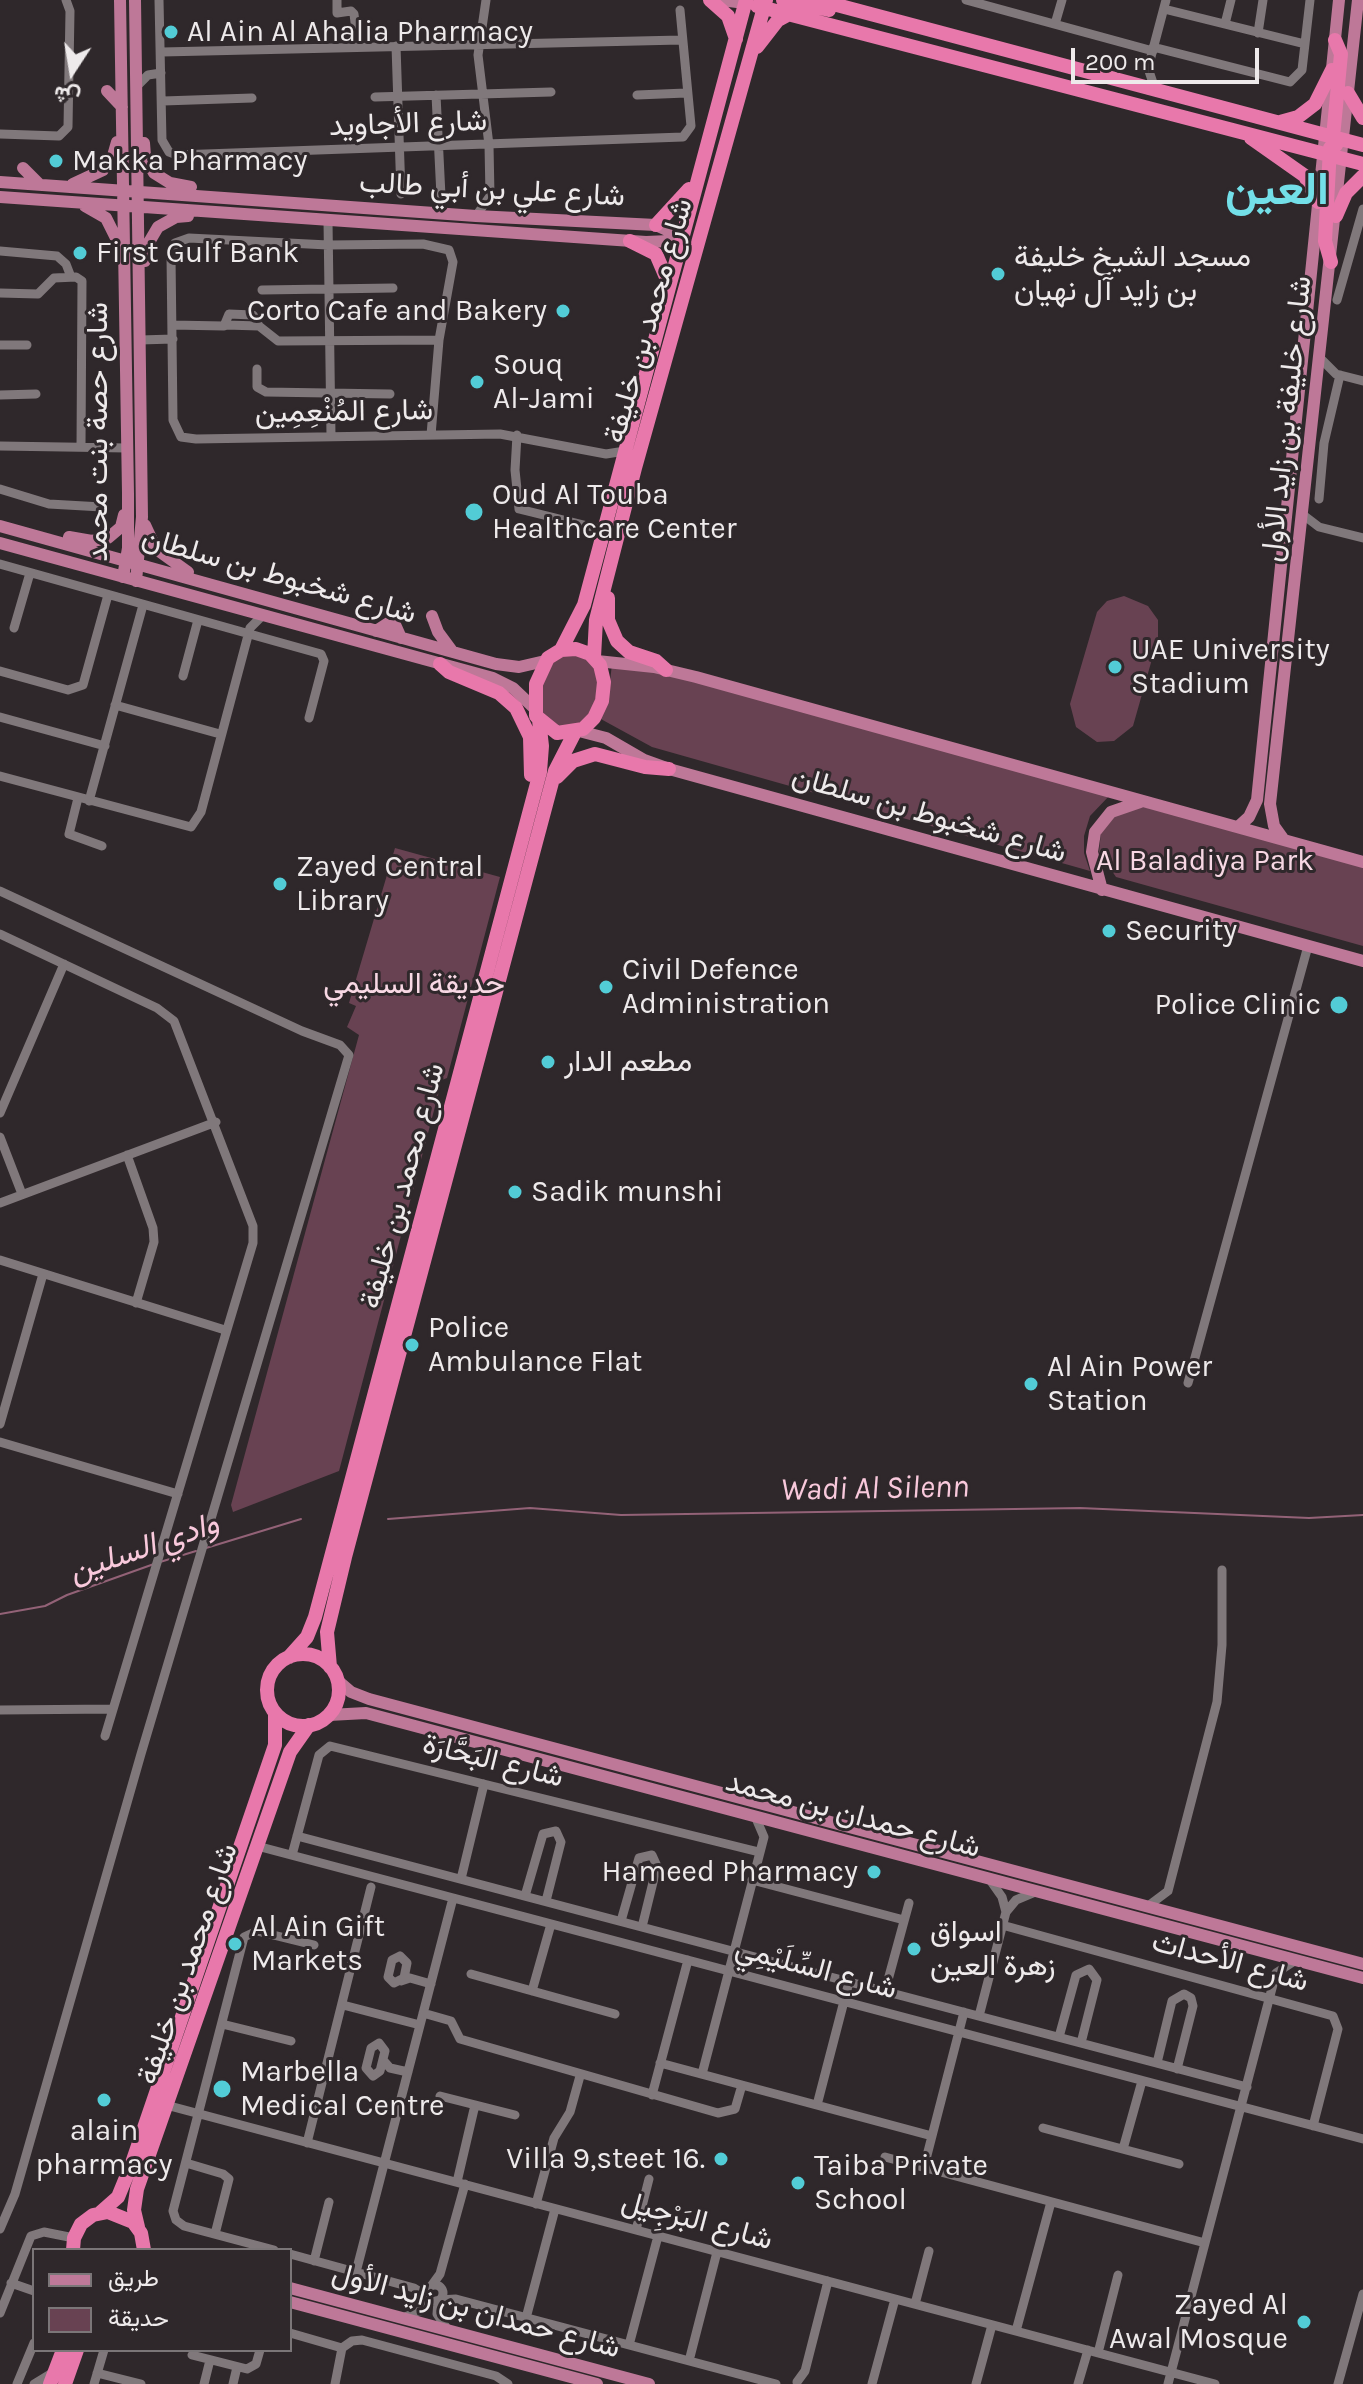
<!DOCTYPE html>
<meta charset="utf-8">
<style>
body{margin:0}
#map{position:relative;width:1363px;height:2384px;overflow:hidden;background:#2f282b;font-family:Karla,Vazirmatn,sans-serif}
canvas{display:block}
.legend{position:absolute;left:32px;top:2248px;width:260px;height:104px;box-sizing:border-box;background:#2f282b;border:2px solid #7b7678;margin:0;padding:10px 14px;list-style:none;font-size:24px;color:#eeeaeb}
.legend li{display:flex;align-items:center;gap:16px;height:40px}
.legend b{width:40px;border:2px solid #7b7678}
.north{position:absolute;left:32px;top:32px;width:80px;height:80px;-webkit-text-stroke:6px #2f282b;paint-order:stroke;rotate:192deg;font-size:22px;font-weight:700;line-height:32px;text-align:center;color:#eeeaeb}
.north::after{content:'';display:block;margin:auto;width:28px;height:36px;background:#eeeaeb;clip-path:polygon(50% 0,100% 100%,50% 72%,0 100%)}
.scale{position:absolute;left:1071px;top:48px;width:188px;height:36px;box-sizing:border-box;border:4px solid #eeeaeb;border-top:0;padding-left:10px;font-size:24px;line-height:28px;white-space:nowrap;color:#eeeaeb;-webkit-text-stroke:6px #2f282b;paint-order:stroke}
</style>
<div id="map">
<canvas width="1363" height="2384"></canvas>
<ul class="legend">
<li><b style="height:10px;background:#be7898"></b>طريق</li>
<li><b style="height:22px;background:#684252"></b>حديقة</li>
</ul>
<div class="north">ش</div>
<div class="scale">200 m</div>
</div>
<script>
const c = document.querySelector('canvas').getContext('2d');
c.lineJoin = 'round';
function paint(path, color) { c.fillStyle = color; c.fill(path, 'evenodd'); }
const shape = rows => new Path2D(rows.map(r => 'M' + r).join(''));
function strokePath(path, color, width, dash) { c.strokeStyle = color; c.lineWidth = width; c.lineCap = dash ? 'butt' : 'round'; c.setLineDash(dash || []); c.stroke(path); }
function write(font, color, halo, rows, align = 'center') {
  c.font = font + ' Karla,Vazirmatn,sans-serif'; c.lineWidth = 6; c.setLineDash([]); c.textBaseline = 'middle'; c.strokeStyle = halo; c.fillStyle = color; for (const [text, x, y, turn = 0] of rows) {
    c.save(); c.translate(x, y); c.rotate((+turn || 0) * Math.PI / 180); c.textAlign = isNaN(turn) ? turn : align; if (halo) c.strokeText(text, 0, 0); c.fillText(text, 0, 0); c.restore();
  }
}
const green = shape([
 [1124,596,1148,606,1158,620,1158,638,1133,726,1114,741,1097,742,1076,727,1070,704,1097,612,1107,601],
 [568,651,596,664,599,690,587,720,563,730,546,721,538,700,548,663],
 [612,664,646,666,1110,795,1090,816,1084,836,1084,853,1090,871,652,747,599,718,609,690],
 [1134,803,1363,863,1363,946,1116,877,1099,852,1101,832,1104,823],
 [395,848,500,877,447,1078,442,1080,339,1471,233,1512,231,1505,359,1035,347,1027,356,1006,349,1003]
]);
const stream = shape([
 [388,1519,530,1508,621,1515,1080,1508,1309,1518,1363,1515],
 [206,1548,301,1519],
 [160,1562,196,1551],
 [0,1614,45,1606,67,1595,154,1564]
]);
const minor = shape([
 [159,0,162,140,169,152,177,155,683,137,691,126,680,10],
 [337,0,337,13,351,11,354,14,358,47],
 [966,0,1153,51],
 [1164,9,1305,44],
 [1055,24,1062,0],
 [1225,24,1231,0],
 [1258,33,1263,0],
 [396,46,401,194],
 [1153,47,1290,82,1302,70,1310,0],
 [162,52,681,40],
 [136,87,148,75,161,73],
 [1155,89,1148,68,1166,0],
 [436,95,441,196],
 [637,95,686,93],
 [375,97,551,92],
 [163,101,252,98],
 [0,134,59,136,68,127,70,11,66,0],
 [476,216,490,196,489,145,478,55,486,0],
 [328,221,331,436],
 [0,251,57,256,66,264,71,277],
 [262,290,393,288],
 [0,293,38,294,54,278,76,277,82,281,81,447],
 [1337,300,1363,209],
 [172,325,224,326,229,314,253,315,259,326,278,341,439,340],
 [226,325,259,326],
 [140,340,173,339],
 [0,345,27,345],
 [1320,358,1336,374,1363,381],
 [257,369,257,387,266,392,390,394],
 [0,395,36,394],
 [431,435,439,340,453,262,449,250,423,244,328,245,189,238,175,243,171,256,173,420,181,437,196,439,500,434,606,454,625,451],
 [517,435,515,470,519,509,604,530],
 [0,446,127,448],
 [0,489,49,504,102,507],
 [1319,499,1324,443,1340,375],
 [1302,514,1319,527,1363,538],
 [0,564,321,654,324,661,309,718],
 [14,628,30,573],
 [0,671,68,690,83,685,108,595],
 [183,676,198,620],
 [115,705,220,734],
 [0,717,105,746],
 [0,776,191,827,201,812,250,628,263,615],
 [78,798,69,834,102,846],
 [89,801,143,605],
 [0,891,302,1031,340,1045,349,1055,141,1754,15,2194,0,2229],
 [0,934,157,1008,174,1021,253,1226,253,1243,105,1736],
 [0,1113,64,964],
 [0,1137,22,1194],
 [127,1155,153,1228,154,1242,136,1303],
 [0,1203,216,1122],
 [0,1260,225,1330],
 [1188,1383,1308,946],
 [0,1424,43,1274],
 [0,1442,178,1494],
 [0,1710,113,1709],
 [297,1836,1247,2087],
 [257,1846,1363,2139],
 [292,1855,319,1755,330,1746,759,1852],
 [461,1879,484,1784],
 [752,1880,904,1920],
 [525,1896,543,1834,556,1831,561,1842,546,1901],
 [1148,1906,1168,1891,1217,1702,1222,1645,1222,1570],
 [1006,1912,1016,1900,1035,1892],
 [621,1921,639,1858,652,1855,657,1866,642,1927],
 [1002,1925,1333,2016,1338,2029,1313,2126],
 [400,1956,407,1963,404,1978,394,1983,388,1977,392,1960,400,1956],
 [471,1974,615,2014],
 [401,1981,410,1978,431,1984],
 [532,1991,551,1924],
 [885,1991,909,1903],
 [343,2005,420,2025],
 [423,2013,451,2021,460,2039,718,2113,735,2109,742,2085],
 [979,2016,1006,1912,1002,1897,990,1880],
 [222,2024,291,2041],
 [1059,2037,1076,1975,1089,1969,1097,1980,1081,2043],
 [379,2043,385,2051,380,2071,373,2076,366,2068,371,2048,379,2043],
 [383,2060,390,2068,408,2072],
 [660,2063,932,2136],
 [1157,2063,1172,2001,1184,1994,1191,1998,1193,2006,1177,2069],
 [702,2074,764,1837,755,1816],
 [652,2095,688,1960],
 [440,2096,515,2115],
 [166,2105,1215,2384],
 [817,2105,849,1982],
 [1043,2128,1179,2164],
 [307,2143,371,1887],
 [1123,2149,1142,2081],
 [885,2157,1205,2243],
 [186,2163,223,2174,229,2179,215,2234],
 [924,2167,964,2012],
 [457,2182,475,2105],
 [536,2204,554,2138,570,2112,580,2076],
 [636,2230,649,2179],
 [274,2250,184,2226,176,2220,173,2211,244,1937,257,1931,314,1945],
 [290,2254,414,2288,427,2296],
 [314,2261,329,2202],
 [356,2272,453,1898],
 [11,2283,34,2291],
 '427 2293a8 8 0 1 1 16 0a8 8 0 1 1-16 0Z',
 [432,2285,440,2274,465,2184],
 [439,2300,456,2299,776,2384],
 [438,2301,437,2314,448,2330],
 [915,2304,929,2251],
 [0,2313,31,2236,44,2232,74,2238],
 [405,2317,423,2310,428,2298],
 [526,2318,555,2209],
 [1016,2331,1051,2202],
 [290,2333,342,2348,335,2384],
 [629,2345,658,2236],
 [342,2348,352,2341,362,2340,496,2376,508,2384],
 [1098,2353,1118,2275],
 [192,2355,247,2369,256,2364,260,2350],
 [689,2361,717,2252],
 [97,2373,141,2384],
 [797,2382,805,2371,828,2281],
 [17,2384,34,2343],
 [34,2384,52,2373],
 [94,2384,104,2350],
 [204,2384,210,2360],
 [233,2384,237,2367],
 [872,2384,895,2299],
 [976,2384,992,2325],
 [1078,2384,1088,2350],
 [1168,2384,1276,1973,1296,1960],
 [1338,2384,1363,2294]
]);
const major = shape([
 [120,0,128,493,128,548,123,577],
 [135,0,142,517,136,581],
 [721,0,745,3],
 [107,91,122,107],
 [144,143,145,156,154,173,170,183,191,187],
 [23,168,40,185],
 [0,182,476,216,656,225,680,236,669,241,646,242,0,197],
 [73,184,103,170,113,156,117,142],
 [85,206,106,218,119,244],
 [145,261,148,244,158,227,176,217,188,216],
 [145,525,156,549,188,572],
 [0,526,496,664,519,667,545,661],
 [69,537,92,541,108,538,121,527,124,515],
 [0,543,493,678,513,688,533,707],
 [432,616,438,632,452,651],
 [376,631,393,620,401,638],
 [597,661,654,667,696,677,1363,862],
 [579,731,606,738,644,760,669,769,1363,961],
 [1238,827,1249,817,1257,800,1339,0],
 [1284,840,1274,826,1270,804,1358,0],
 [1102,890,1092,852,1095,832,1111,812,1140,802],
 [337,1680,351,1692,369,1699,1363,1964],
 [329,1715,366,1713,1363,1978],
 [290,2288,649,2384],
 [290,2302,597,2384]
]);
const highway = shape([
 [710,0,728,16,736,39],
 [783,0,829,10],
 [818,0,1363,145],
 [757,6,1363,164],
 [1335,40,1341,54,1333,137,1336,145],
 [757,47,778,20,791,13],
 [1348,93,1363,118],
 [1280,122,1298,117,1315,104,1332,70],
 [1251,138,1305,176,1318,202],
 [1330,148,1325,241,1331,262],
 [1336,216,1346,193,1363,176],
 [656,225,689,189],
 [630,241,656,254,668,282],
 [608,598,608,620,617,641,629,652,656,661,666,670],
 [576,649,590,654,600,665,604,682,602,701,594,718,583,729,557,733,536,716,536,684,548,658,561,650,576,649],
 [561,650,584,605,746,0],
 [594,657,596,620,635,468,766,0],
 [440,664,449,672,499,693,516,708,530,737,531,775],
 [557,777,573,761,595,754,645,767,669,769],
 '267 1690a36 36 0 1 1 72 0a36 36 0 1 1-72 0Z',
 [289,1657,307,1637,315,1617,457,1084,540,772,542,746,539,720],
 [330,1667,327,1632,345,1557,555,771,575,732],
 [101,2212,118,2197,132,2163,275,1745,275,1713],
 [138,2227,134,2210,137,2189,290,1752,309,1725],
 [73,2250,74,2238,81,2224,93,2215,108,2212,133,2222,141,2233,144,2250],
 [50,2384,63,2350],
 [65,2384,77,2350]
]);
const markers = [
 [171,32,8,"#52ccd6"],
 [56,161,8,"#52ccd6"],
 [80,253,8,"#52ccd6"],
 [998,274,8,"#52ccd6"],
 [563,311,8,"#52ccd6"],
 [477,382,8,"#52ccd6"],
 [474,512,10,"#52ccd6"],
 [1115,667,8,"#52ccd6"],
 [280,884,8,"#52ccd6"],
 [1109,931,8,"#52ccd6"],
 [606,987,8,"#52ccd6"],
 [1339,1005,10,"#52ccd6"],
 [548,1062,8,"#52ccd6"],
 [515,1192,8,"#52ccd6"],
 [412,1345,8,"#52ccd6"],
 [1031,1384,8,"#52ccd6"],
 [874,1872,8,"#52ccd6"],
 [235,1944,8,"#52ccd6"],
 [914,1949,8,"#52ccd6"],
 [222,2089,10,"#52ccd6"],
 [104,2100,8,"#52ccd6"],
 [721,2159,8,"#52ccd6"],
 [798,2183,8,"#52ccd6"],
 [1304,2322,8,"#52ccd6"]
];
const poiNames = [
 ["Al Ain Al Ahalia Pharmacy",187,32],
 ["Makka Pharmacy",72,161],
 ["First Gulf Bank",96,253],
 ["مسجد الشيخ خليفة",1014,257],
 ["بن زايد آل نهيان",1014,291],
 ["Corto Cafe and Bakery",547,311,"right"],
 ["Souq",493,365],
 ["Al-Jami",493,399],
 ["Oud Al Touba",492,495],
 ["Healthcare Center",492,529],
 ["UAE University",1131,650],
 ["Stadium",1131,684],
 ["Zayed Central",296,867],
 ["Library",296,901],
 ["Security",1125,931],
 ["Civil Defence",622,970],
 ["Administration",622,1004],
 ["Police Clinic",1321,1005,"right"],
 ["مطعم الدار",564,1062],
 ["Sadik munshi",531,1192],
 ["Police",428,1328],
 ["Ambulance Flat",428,1362],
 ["Al Ain Power",1047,1367],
 ["Station",1047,1401],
 ["Hameed Pharmacy",858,1872,"right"],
 ["Al Ain Gift",251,1927],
 ["Markets",251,1961],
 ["اسواق",930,1932],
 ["زهرة العين",930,1966],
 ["Marbella",240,2072],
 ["Medical Centre",240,2106],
 ["alain",104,2131,"center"],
 ["pharmacy",104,2165,"center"],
 ["Villa 9,steet 16.",705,2159,"right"],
 ["Taiba Private",814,2166],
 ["School",814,2200],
 ["Zayed Al",1288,2305,"right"],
 ["Awal Mosque",1288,2339,"right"]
];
const streetNames = [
 ["شارع الأجاويد",408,124,-2],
 ["شارع علي بن أبي طالب",492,190,3],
 ["شارع محمد بن خليفة",649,321,-74],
 ["شارع المُنْعِمِين",344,412,-1],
 ["شارع خليفة بن زايد الأول",1287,419,-84],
 ["شارع حصة بنت محمد",98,432,-90],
 ["شارع شخبوط بن سلطان",279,576,16],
 ["شارع شخبوط بن سلطان",929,815,16],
 ["شارع محمد بن خليفة",403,1186,-75],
 ["شارع البَحَّارَة",493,1761,14],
 ["شارع حمدان بن محمد",853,1815,15],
 ["شارع الأحداث",1230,1962,15],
 ["شارع محمد بن خليفة",188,1964,-71],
 ["شارع السِّلَيْمِي",816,1969,15],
 ["شارع البَرْجِيل",697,2221,15],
 ["شارع حمدان بن زايد الأول",476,2311,15]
];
const parkNames = [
 ["Al Baladiya Park",1205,861],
 ["حديقة السليمي",414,984]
];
const waterNames = [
 ["Wadi Al Silenn",875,1489,-1],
 ["وادي السلين",144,1548,-19]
];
const townNames = [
 ["العين",1277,191]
];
paint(green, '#684252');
strokePath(stream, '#936277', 2);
strokePath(minor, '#80787b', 9);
strokePath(major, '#be7898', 12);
strokePath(highway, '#e878ab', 14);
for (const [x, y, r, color] of markers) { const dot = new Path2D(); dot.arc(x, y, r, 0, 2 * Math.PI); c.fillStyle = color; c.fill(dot); strokePath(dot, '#2f282b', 3); }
write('30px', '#eeeaeb', '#2f282b', poiNames, 'left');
write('30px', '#eeeaeb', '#2f282b', streetNames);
write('30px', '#f8d8e4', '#2f282b', parkNames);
write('italic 32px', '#f9c9dc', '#2f282b', waterNames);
write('bold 46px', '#73dfe8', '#2f282b', townNames);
</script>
